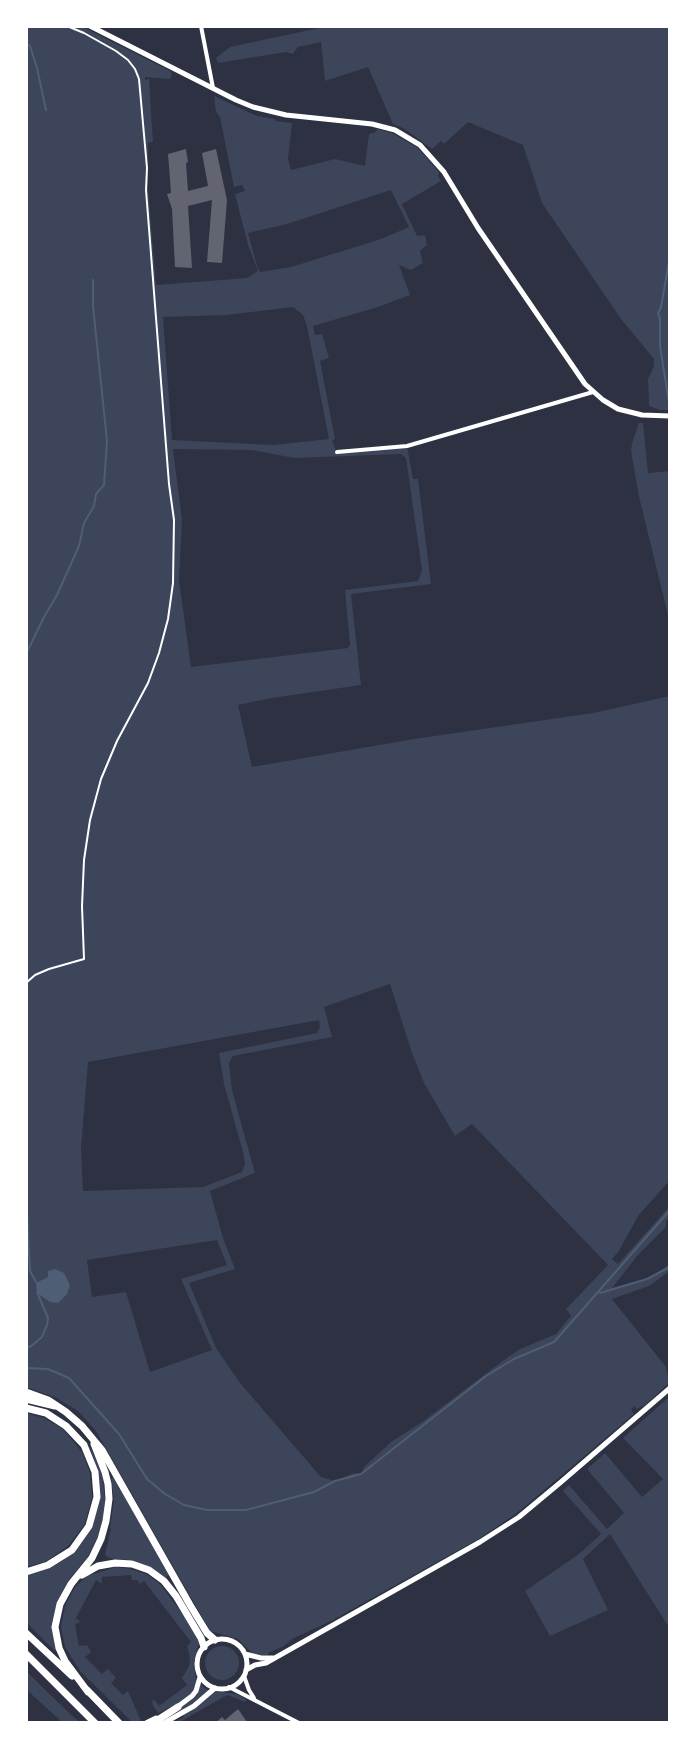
<!DOCTYPE html>
<style>
body{margin:0}
#map{position:relative;width:696px;height:1749px;overflow:hidden;background:#2d3142;font-family:"IBM Plex Serif",serif}
canvas{display:block}
.frame{position:absolute;inset:0;border:28px solid #fff;pointer-events:none}
</style>
<div id="map">
<canvas width="696" height="1749"></canvas>
<div class="frame"></div>
</div>
<script>
const c = document.querySelector('canvas').getContext('2d');
c.lineJoin = 'round';
function paint(path, color) { c.fillStyle = color; c.fill(path, 'evenodd'); }
const shape = rows => new Path2D(rows.map(r => 'M' + r).join(''));
function strokePath(path, color, width, dash) { c.strokeStyle = color; c.lineWidth = width; c.lineCap = dash ? 'butt' : 'round'; c.setLineDash(dash || []); c.stroke(path); }
const green = shape([
 [26,26,81,26,170,71,172,74,170,79,145,77,145,80,149,79,153,142,148,143,148,190,156,285,247,278,258,271,248,245,235,194,245,191,242,185,234,187,220,117,216,112,214,96,257,116,275,119,275,121,292,123,288,159,291,170,335,159,365,166,369,134,376,132,377,129,392,133,418,148,439,172,438,176,441,181,402,204,417,236,425,235,427,245,420,251,423,263,411,270,399,265,410,295,378,307,313,326,315,335,322,334,329,358,320,361,335,439,332,440,336,451,407,446,413,479,418,479,431,584,351,594,361,685,272,698,238,705,252,767,414,739,593,713,670,696,670,1180,638,1216,619,1251,612,1259,618,1264,670,1206,670,1217,666,1221,666,1227,638,1255,612,1288,647,1279,670,1264,670,1271,649,1286,612,1299,666,1367,668,1379,670,1382,645,1405,637,1409,634,1406,631,1410,634,1414,517,1513,480,1538,331,1621,292,1639,284,1646,268,1653,268,1655,254,1655,238,1639,210,1631,96,1431,78,1411,57,1398,26,1387],
 [391,190,409,227,381,239,291,267,260,272,257,266,248,233,287,224],
 [293,307,303,315,307,326,329,439,273,445,172,440,163,317,227,315],
 [173,449,252,450,294,458,401,454,406,458,422,570,418,581,345,590,350,645,348,648,191,667,179,580,182,520],
 [390,984,412,1053,424,1083,455,1136,472,1124,608,1265,566,1309,571,1316,556,1334,520,1349,504,1360,422,1422,391,1442,364,1467,361,1474,354,1473,335,1481,321,1477,240,1383,216,1348,189,1283,235,1269,223,1238,210,1191,255,1173,232,1090,229,1063,233,1056,332,1037,324,1007],
 [319,1020,320,1027,317,1033,219,1053,224,1084,243,1152,245,1164,242,1172,203,1187,83,1191,81,1148,88,1062],
 [217,1240,227,1265,181,1279,212,1350,150,1372,126,1292,92,1297,87,1260],
 [319,26,670,26,670,410,660,410,649,406,648,379,654,366,654,359,621,319,542,203,523,145,468,122,444,144,441,141,432,149,405,129,393,124,368,67,325,81,321,42,298,47,293,54,286,52,218,63,216,58,230,47,319,28],
 [639,423,643,423,648,473,670,471,670,623,639,497,631,451,632,443],
 [670,1396,670,1629,610,1534,583,1559,608,1610,550,1636,525,1591,579,1554,601,1534,563,1491,569,1485,607,1529,624,1513,587,1469,605,1453,642,1497,663,1479,623,1438],
 [26,1413,44,1418,63,1429,82,1452,90,1473,92,1497,85,1524,69,1545,47,1561,26,1567],
 [88,1442,102,1472,105,1499,103,1519,97,1538,88,1556,68,1581,57,1602,52,1627,56,1649,55,1651,26,1622,26,1575,50,1568,62,1561,84,1540,92,1527,100,1498,98,1472],
 [113,1477,169,1575,165,1578,151,1567,133,1560,116,1559,107,1557,105,1554,111,1529,110,1528,114,1500,111,1479],
 [116,1567,130,1569,146,1574,160,1584,190,1624,198,1638,199,1643,194,1661,196,1681,206,1689,236,1694,246,1699,245,1702,227,1695,178,1723,173,1723,184,1717,177,1704,158,1713,153,1706,152,1702,154,1699,159,1706,187,1685,182,1678,189,1666,190,1658,187,1646,191,1642,144,1581,140,1584,137,1580,132,1580,131,1575,102,1577,102,1584,96,1580,76,1618,81,1622,75,1624,79,1646,87,1645,91,1652,85,1657,102,1674,108,1669,116,1678,111,1683,123,1695,128,1691,141,1721,133,1723,80,1671,65,1647,61,1627,65,1606,75,1587,87,1576],
 '205 1663a17 17 0 1 1 34 0a17 17 0 1 1-34 0Z',
 [26,1671,62,1706,80,1723,63,1723,29,1692,26,1694]
]);
const water = shape([
 [55,1269,64,1273,70,1285,67,1294,58,1303,50,1302,37,1293,36,1283,48,1277,48,1271]
]);
const stream = shape([
 [26,43,30,46,37,68,46,110],
 [670,409,660,346,660,318,658,314,661,307,670,256],
 [26,654,44,617,57,595,79,546,84,523,94,506,96,494,104,485,107,441,93,306,93,280],
 [26,1196,30,1271,36,1282],
 [600,1293,647,1279,670,1267],
 [26,1346,30,1347,42,1337,47,1325,48,1318,37,1292],
 [26,1368,48,1369,69,1378,119,1434,147,1479,165,1494,184,1505,207,1510,246,1510,314,1492,335,1481,361,1474,486,1376,514,1359,554,1342,670,1210]
]);
const building = shape([
 [186,149,188,162,186,163,188,191,208,186,202,153,216,149,227,200,222,263,207,262,212,200,188,206,192,268,175,267,172,209,167,194,171,193,168,154],
 [238,1709,247,1722,246,1723,215,1723,222,1717,225,1720]
]);
const path = shape([
 [26,983,35,975,49,969,84,959,82,906,84,860,90,820,101,779,117,741,148,683,159,653,168,619,173,583,174,520,169,484,146,190,147,168,139,79,135,69,128,60,116,51,84,33,67,26]
]);
const minor = shape([
 [201,26,213,88],
 [337,452,407,446,593,392],
 [244,1676,249,1690,254,1698],
 [229,1687,299,1723]
]);
const secondary = shape([
 [90,26,236,100,253,107,286,115,372,124,395,130,420,145,444,172,478,228,585,384,603,400,618,409,642,415,670,416],
 '197 1664a25 25 0 1 1 50 0a25 25 0 1 1-50 0Z',
 [245,1654,261,1658,273,1658],
 [246,1670,255,1665,266,1663,480,1542,519,1517,561,1482,670,1388],
 [176,1708,192,1696,196,1691,200,1677],
 [146,1723,156,1718],
 [164,1723,194,1706,215,1688]
]);
const motorway = shape([
 [26,1392,48,1400,66,1412,82,1426,102,1450,190,1605,207,1633,215,1640],
 [26,1399,55,1406],
 [26,1408,46,1413,66,1426,84,1445,95,1472,97,1497,89,1526,72,1550,48,1565,26,1572],
 [82,1575,98,1566,115,1563,132,1564,149,1570,164,1581,176,1596,201,1638,204,1647],
 [26,1633,72,1676],
 [26,1654,95,1723],
 [87,1690,119,1723],
 [88,1692,65,1661,59,1648,55,1627,60,1604,71,1584,92,1558,101,1539,106,1521,109,1499,108,1484,105,1472,94,1444],
 [153,1723,178,1707]
]);
paint(green, '#3c4559');
paint(water, '#4f5d75');
strokePath(stream, '#4f5d75', 2);
paint(building, '#626471');
strokePath(path, '#fff', 2);
strokePath(minor, '#fff', 4);
strokePath(secondary, '#fff', 5);
strokePath(motorway, '#fff', 7);
</script>
